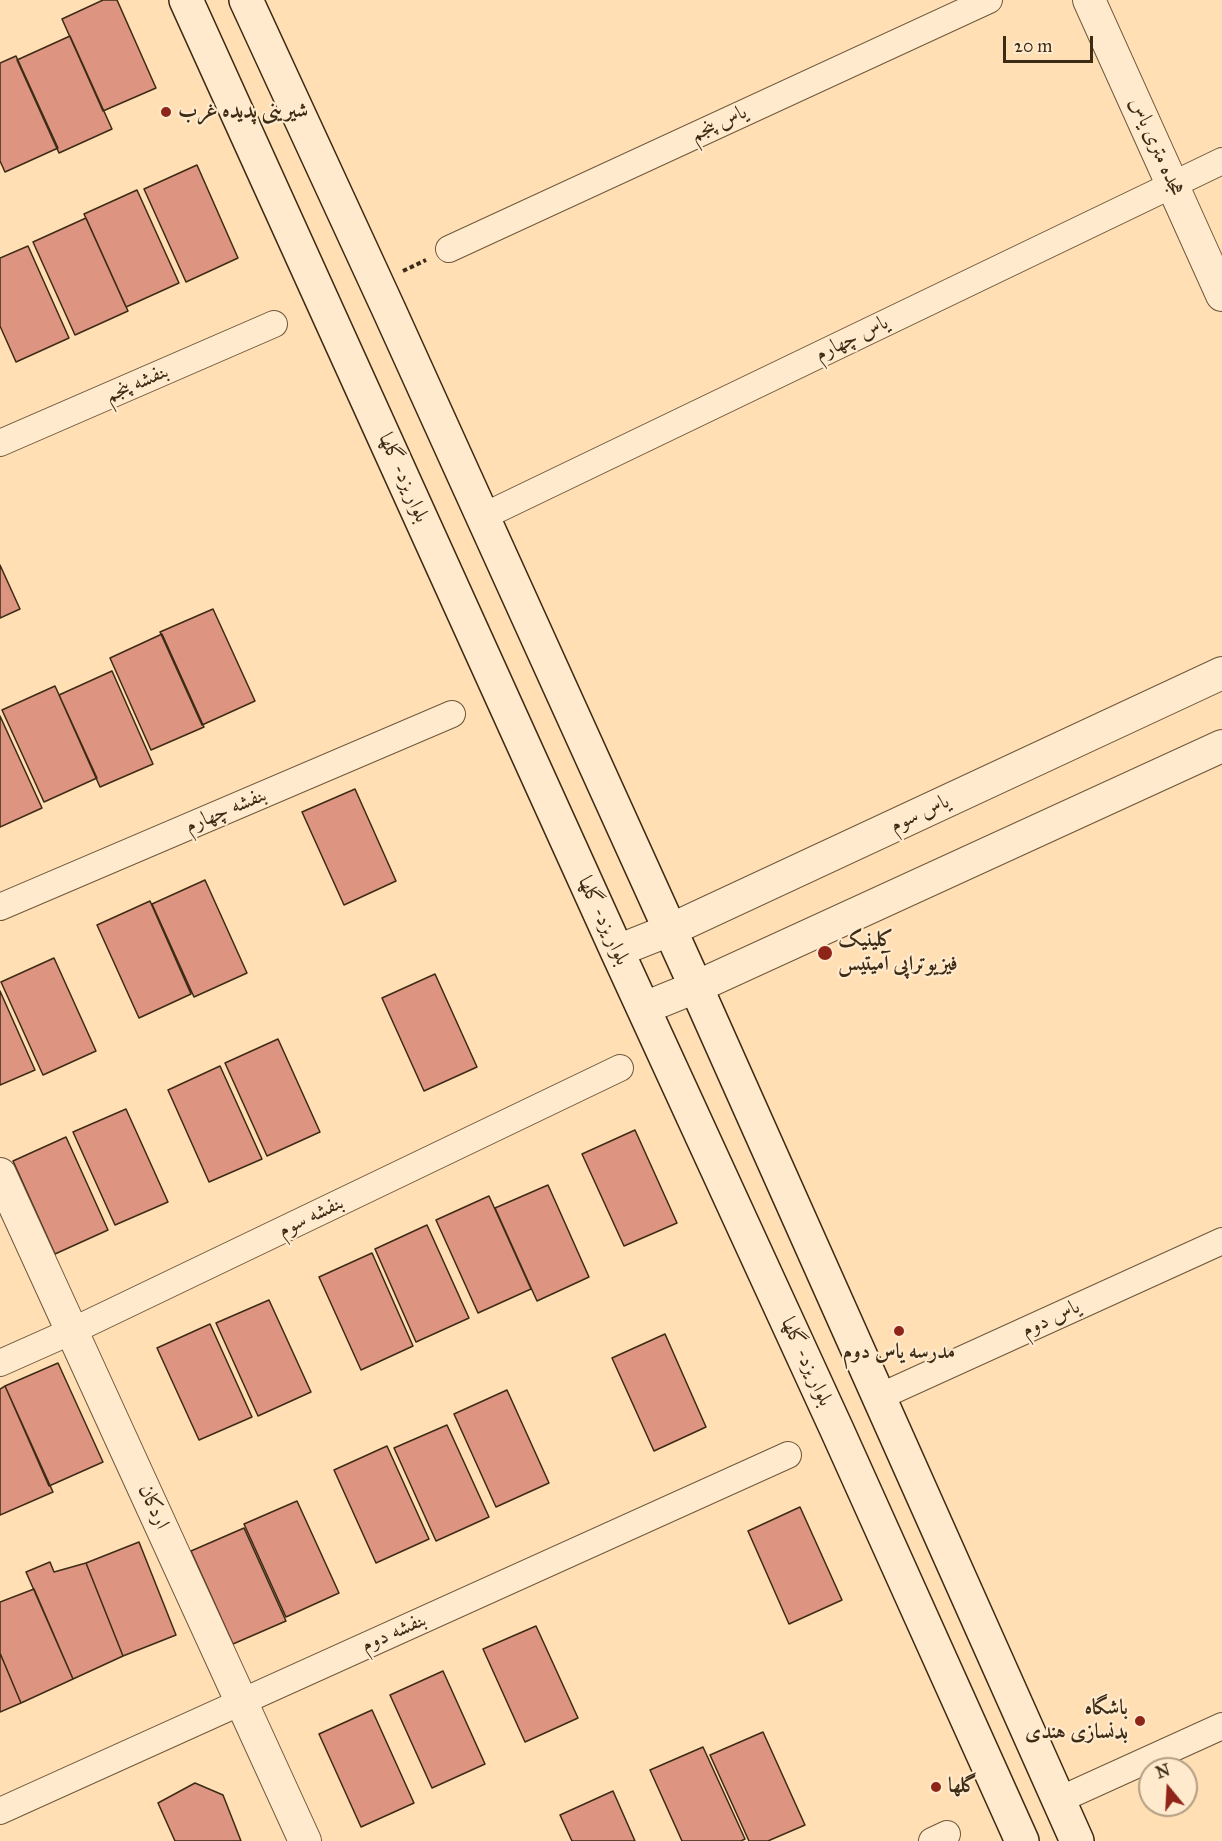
<!DOCTYPE html>
<meta charset="utf-8">
<style>
body{margin:0}
#map{position:relative;width:1222px;height:1841px;overflow:hidden;background:#ffdfb3;font-family:"IM FELL Great Primer",serif}
canvas{display:block}
.north{position:absolute;left:1138px;top:1757px;width:60px;height:60px;box-sizing:border-box;background:#ffeace;border:2px solid #b19e84;border-radius:50%;rotate:342deg;font-size:16px;font-weight:700;line-height:24px;text-align:center;color:#3c2b15}
.north::after{content:'';display:block;margin:auto;width:21px;height:27px;background:#8f2418;clip-path:polygon(50% 0,100% 100%,50% 72%,0 100%)}
.scale{position:absolute;left:1003px;top:36px;width:90px;height:27px;box-sizing:border-box;border:3px solid #3c2b15;border-top:0;padding-left:8px;font-size:18px;line-height:21px;white-space:nowrap;color:#3c2b15;-webkit-text-stroke:4px #ffeace;paint-order:stroke}
</style>
<div id="map">
<canvas width="1222" height="1841"></canvas>
<div class="north">N</div>
<div class="scale">20 m</div>
</div>
<script>
const c = document.querySelector('canvas').getContext('2d');
c.lineJoin = 'round';
function paint(path, color) { c.fillStyle = color; c.fill(path, 'evenodd'); }
const shape = rows => new Path2D(rows.map(r => 'M' + r).join(''));
function strokePath(path, color, width, dash) { c.strokeStyle = color; c.lineWidth = width; c.lineCap = dash ? 'butt' : 'round'; c.setLineDash(dash || []); c.stroke(path); }
function write(font, color, halo, rows, align = 'center') {
  c.font = font + ' "IM FELL Great Primer",Amiri,serif'; c.lineWidth = 4.5; c.setLineDash([]); c.textBaseline = 'middle'; c.strokeStyle = halo; c.fillStyle = color; for (const [text, x, y, turn = 0] of rows) {
    c.save(); c.translate(x, y); c.rotate((+turn || 0) * Math.PI / 180); c.textAlign = isNaN(turn) ? turn : align; if (halo) c.strokeText(text, 0, 0); c.fillText(text, 0, 0); c.restore();
  }
}
const building = shape([
 [103,0,117,0,156,88,103,111,62,19,103,0],
 [70,36,112,129,59,153,17,60,70,36],
 [16,56,58,148,5,172,0,161,0,63,16,56],
 [197,165,238,258,186,282,144,189,197,165],
 [137,190,179,283,126,307,84,214,137,190],
 [86,218,128,311,75,335,33,242,86,218],
 [28,246,69,338,16,362,0,326,0,258,28,246],
 [0,565,20,609,0,618,0,565],
 [213,609,255,701,202,725,160,632,213,609],
 [162,634,204,727,151,750,110,658,162,634],
 [112,671,153,764,100,787,59,695,112,671],
 [55,686,97,778,44,802,2,710,55,686],
 [0,716,42,808,0,827,0,716],
 [355,789,396,881,344,905,302,812,355,789],
 [205,880,247,973,194,997,152,904,205,880],
 [150,901,191,994,139,1018,97,925,150,901],
 [54,958,96,1051,43,1075,1,982,54,958],
 [435,974,477,1067,424,1091,382,998,435,974],
 [0,991,35,1070,0,1085,0,991],
 [278,1039,320,1132,267,1156,225,1063,278,1039],
 [220,1066,262,1159,209,1182,168,1090,220,1066],
 [126,1109,168,1202,115,1225,73,1132,126,1109],
 [635,1130,677,1223,624,1246,582,1154,635,1130],
 [66,1137,108,1230,55,1254,13,1161,66,1137],
 [548,1185,589,1277,537,1301,495,1208,548,1185],
 [489,1196,531,1289,478,1313,436,1220,489,1196],
 [427,1225,469,1318,416,1342,375,1249,427,1225],
 [372,1253,413,1346,361,1370,319,1277,372,1253],
 [269,1300,311,1392,258,1416,216,1323,269,1300],
 [210,1324,252,1417,199,1440,157,1348,210,1324],
 [665,1334,706,1427,654,1451,612,1358,665,1334],
 [58,1363,103,1462,49,1486,5,1386,58,1363],
 [5,1386,53,1492,0,1515,0,1389,5,1386],
 [507,1390,549,1483,496,1507,454,1414,507,1390],
 [447,1425,489,1517,436,1541,394,1448,447,1425],
 [387,1446,429,1539,376,1563,334,1470,387,1446],
 [297,1501,339,1593,286,1617,244,1524,297,1501],
 [800,1507,842,1600,789,1624,748,1531,800,1507],
 [244,1528,286,1621,233,1644,191,1551,244,1528],
 [139,1542,176,1635,123,1656,86,1563,139,1542],
 [50,1562,54,1572,86,1563,123,1656,73,1679,26,1572,50,1562],
 [34,1589,73,1679,21,1703,0,1653,0,1602,34,1589],
 [536,1626,578,1718,525,1742,483,1649,536,1626],
 [0,1653,21,1703,0,1712,0,1653],
 [443,1671,485,1764,432,1788,390,1695,443,1671],
 [372,1710,414,1803,361,1827,319,1734,372,1710],
 [763,1732,805,1825,768,1841,749,1841,710,1755,763,1732],
 [703,1747,745,1839,741,1841,682,1841,650,1770,703,1747],
 [195,1783,223,1795,241,1841,175,1841,158,1803,195,1783],
 [613,1791,635,1841,572,1841,560,1815,613,1791]
]);
const path = shape([
 [403,271,426,260]
]);
const minor = shape([
 [449,249,989,0],
 [0,443,274,324],
 [482,517,1222,161],
 [0,907,452,714],
 [0,1363,72,1331,620,1068],
 [879,1397,1222,1241],
 [1059,1800,1222,1726],
 [0,1811,788,1455],
 [932,1841,947,1834]
]);
const tertiary = shape([
 [1089,0,1222,295],
 [617,951,670,930,1222,673],
 [644,1008,696,987,1222,746],
 [0,1174,305,1841]
]);
const secondary = shape([
 [186,0,617,951,837,1430,1022,1841],
 [246,0,389,310,696,987,1077,1841]
]);
const markers = [
 [166,112,6,"#8f2418"],
 [825,953,8,"#8f2418"],
 [899,1331,6,"#8f2418"],
 [1140,1721,6,"#8f2418"],
 [936,1787,6,"#8f2418"]
];
const poiNames = [
 ["شیرینی پدیده غرب",178,112],
 ["کلینیک",838,941],
 ["فیزیوتراپی آمیتیس",838,965],
 ["مدرسه یاس دوم",899,1353,"center"],
 ["باشگاه",1128,1709,"right"],
 ["بدنسازی هندی",1128,1733,"right"],
 ["گلها",948,1787]
];
const streetNames = [
 ["یاس پنجم",719,124,-25],
 ["هجده متری یاس",1156,147,66],
 ["یاس چهارم",852,339,-26],
 ["بنفشه پنجم",137,384,-24],
 ["بلوار یزد- گلها",403,478,66],
 ["بنفشه چهارم",226,811,-23],
 ["یاس سوم",920,814,-25],
 ["بلوار یزد- گلها",603,921,65],
 ["بنفشه سوم",311,1217,-26],
 ["یاس دوم",1051,1319,-25],
 ["بلوار یزد- گلها",806,1362,65],
 ["اردکان",153,1507,65],
 ["بنفشه دوم",394,1633,-24]
];
paint(building, '#dd9480');
strokePath(building, '#3c2b15', 1.5);
strokePath(minor, '#6d583c', 28);
strokePath(tertiary, '#6d583c', 34);
strokePath(secondary, '#3c2b15', 36);
strokePath(path, '#3c2b15', 4, [4.5, 3]);
strokePath(minor, '#ffeace', 26);
strokePath(tertiary, '#ffeace', 32);
strokePath(secondary, '#ffeace', 33);
for (const [x, y, r, color] of markers) { const dot = new Path2D(); dot.arc(x, y, r, 0, 2 * Math.PI); c.fillStyle = color; c.fill(dot); strokePath(dot, '#ffeace', 2); }
write('bold 21px', '#3c2b15', '#ffeace', poiNames, 'left');
write('21px', '#3c2b15', '#ffeace', streetNames);
</script>
